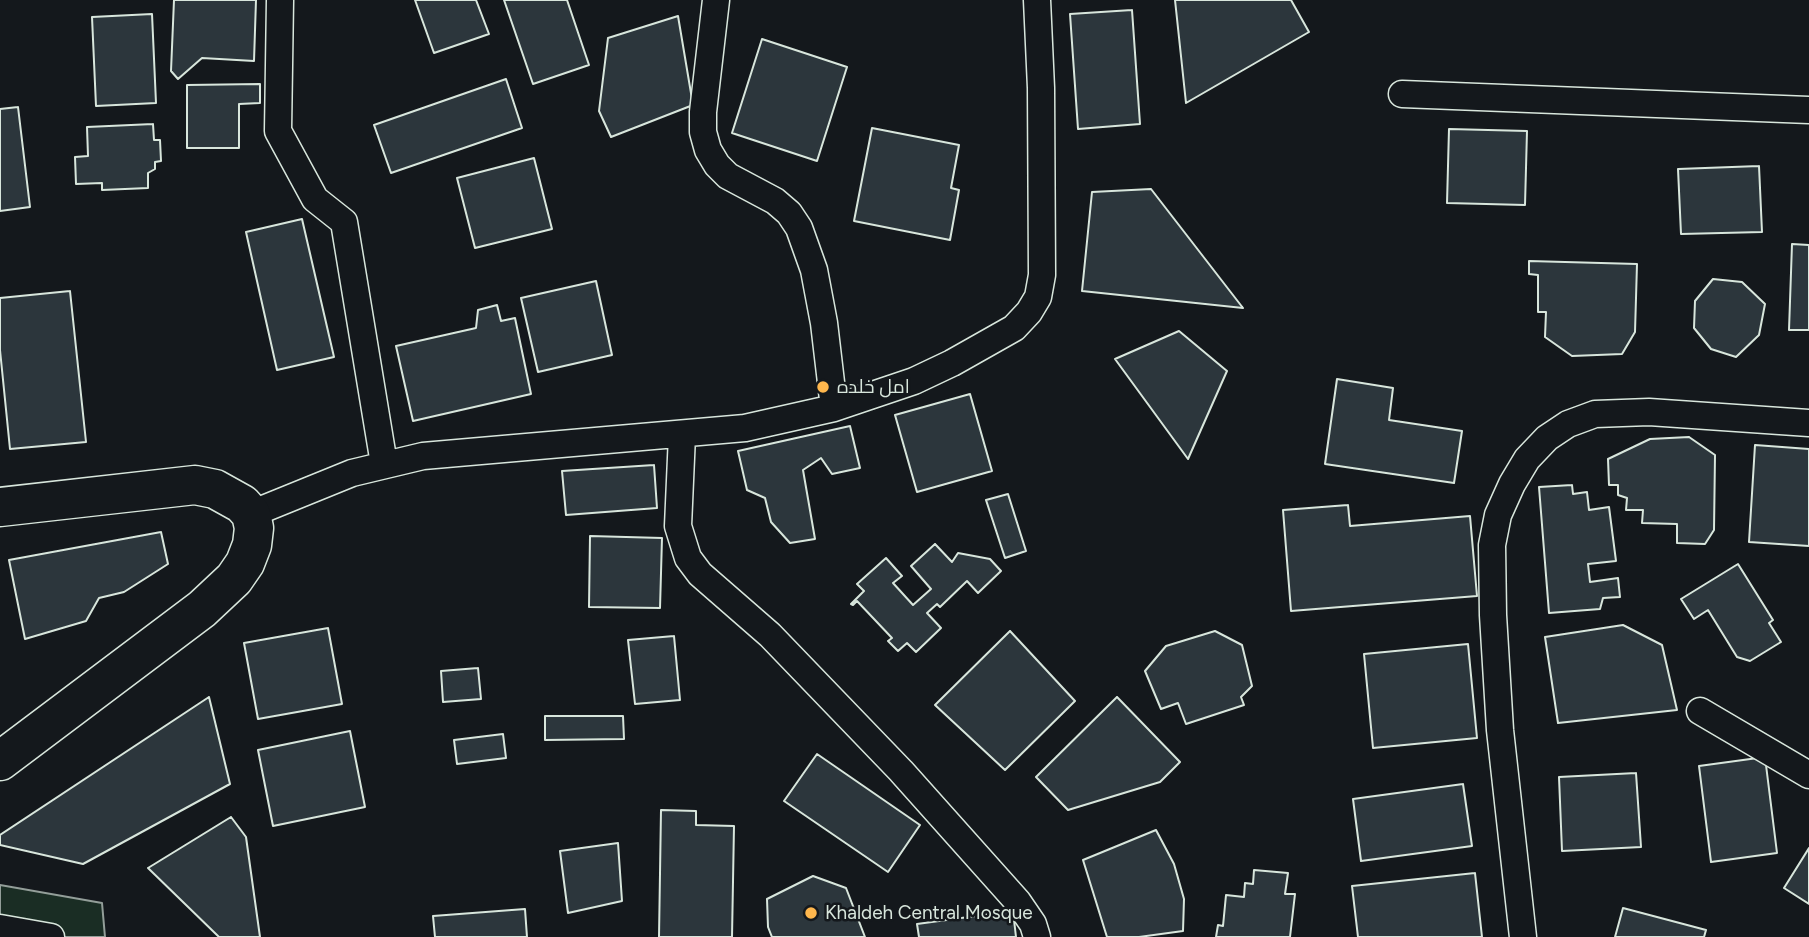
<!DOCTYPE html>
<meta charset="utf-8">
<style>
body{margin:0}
canvas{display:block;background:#14181c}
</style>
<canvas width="1809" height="937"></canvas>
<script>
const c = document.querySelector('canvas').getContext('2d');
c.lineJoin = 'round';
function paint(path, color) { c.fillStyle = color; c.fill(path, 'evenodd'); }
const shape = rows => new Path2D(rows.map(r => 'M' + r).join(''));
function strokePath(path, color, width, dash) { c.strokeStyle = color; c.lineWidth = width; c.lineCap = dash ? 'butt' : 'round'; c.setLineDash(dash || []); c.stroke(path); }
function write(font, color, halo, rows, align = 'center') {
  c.font = font + ' Figtree,Cairo,sans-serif'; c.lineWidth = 5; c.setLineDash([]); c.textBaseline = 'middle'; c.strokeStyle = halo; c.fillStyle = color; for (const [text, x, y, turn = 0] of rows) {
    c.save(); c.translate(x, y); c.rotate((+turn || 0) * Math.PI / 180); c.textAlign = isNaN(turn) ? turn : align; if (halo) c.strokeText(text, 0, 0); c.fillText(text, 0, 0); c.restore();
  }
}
const green = shape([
 [0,885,102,903,105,937,0,937,0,885]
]);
const building = shape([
 [174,0,256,0,254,61,202,58,178,79,171,71,174,0],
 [415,0,476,0,489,34,434,53,415,0],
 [504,0,567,0,589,65,533,84,504,0],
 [1175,0,1291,0,1309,32,1186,103,1175,0],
 [1132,10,1140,124,1078,129,1070,14,1132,10],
 [152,14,156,103,96,106,92,17,152,14],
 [678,16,693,105,611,137,599,111,608,38,678,16],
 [762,39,847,67,817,161,732,133,762,39],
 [506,79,522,128,391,173,374,125,506,79],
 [260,84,260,103,239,104,239,148,187,148,187,85,260,84],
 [18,107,30,207,0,211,0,109,18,107],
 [153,124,154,140,160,140,161,161,155,162,155,169,148,173,148,188,102,190,102,183,76,184,75,157,88,156,87,127,153,124],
 [872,128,959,145,951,188,959,190,950,240,854,221,872,128],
 [1449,129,1527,131,1525,205,1447,203,1449,129],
 [534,158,552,229,475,248,457,178,534,158],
 [1759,166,1762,232,1681,234,1678,169,1759,166],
 [1151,189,1243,308,1082,291,1092,192,1151,189],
 [302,219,334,357,277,370,246,232,302,219],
 [1792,244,1809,245,1809,330,1789,330,1792,244],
 [1529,261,1637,264,1635,332,1622,354,1572,356,1545,337,1546,312,1538,312,1538,275,1529,274,1529,261],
 [1713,279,1742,282,1765,304,1759,335,1736,357,1711,349,1694,328,1695,301,1713,279],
 [596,281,612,355,538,372,521,298,596,281],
 [70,291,86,442,10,449,0,350,0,298,70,291],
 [497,305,501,321,515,318,531,394,413,421,396,346,476,328,478,310,497,305],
 [1179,331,1227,371,1188,459,1115,359,1179,331],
 [1337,379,1393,388,1389,420,1462,431,1454,483,1325,464,1337,379],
 [970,394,992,471,917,492,895,415,970,394],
 [850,426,860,468,832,474,821,458,803,470,815,539,790,543,771,522,765,498,747,490,738,451,850,426],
 [1689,437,1715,455,1714,530,1705,544,1677,543,1677,524,1642,523,1643,510,1626,510,1627,498,1618,495,1618,485,1609,485,1608,459,1650,439,1689,437],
 [1755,445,1809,449,1809,546,1749,542,1755,445],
 [654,465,657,508,566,515,562,471,654,465],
 [1572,485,1573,494,1587,492,1589,510,1609,507,1616,561,1588,564,1590,582,1618,578,1620,597,1603,598,1600,609,1549,613,1539,487,1572,485],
 [1008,494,1026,551,1005,558,986,500,1008,494],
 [1348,505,1350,526,1470,516,1477,596,1291,611,1283,510,1348,505],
 [161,532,168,564,124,592,99,598,86,621,25,639,9,560,161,532],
 [590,536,662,538,660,608,589,607,590,536],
 [935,544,952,562,958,553,990,559,1001,571,978,593,967,581,940,607,937,604,927,613,941,628,916,652,907,643,898,651,888,641,892,638,857,601,853,605,851,604,864,591,857,584,886,558,902,576,893,583,913,605,931,589,911,566,935,544],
 [1738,564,1773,620,1769,623,1781,642,1750,661,1737,657,1708,610,1694,619,1681,599,1738,564],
 [1623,625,1662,645,1677,710,1558,723,1545,637,1623,625],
 [328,628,342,704,258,719,244,643,328,628],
 [1010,631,1075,701,1005,770,935,705,1010,631],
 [1215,631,1242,645,1252,686,1241,697,1244,705,1186,724,1178,703,1161,709,1145,671,1166,646,1215,631],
 [674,636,680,700,635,704,628,640,674,636],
 [1468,644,1477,738,1373,748,1364,654,1468,644],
 [478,668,481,699,443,702,441,671,478,668],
 [209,697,230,784,83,864,0,845,0,835,209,697],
 [1117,697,1180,762,1160,782,1068,810,1036,777,1117,697],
 [545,716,623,716,624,739,545,740,545,716],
 [350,731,365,807,273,826,258,750,350,731],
 [503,734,506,758,457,764,454,740,503,734],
 [817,754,920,825,888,872,784,801,817,754],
 [1765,757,1777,853,1711,862,1699,766,1765,757],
 [1636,773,1641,847,1562,851,1559,777,1636,773],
 [1463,784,1472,846,1361,861,1353,799,1463,784],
 [661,810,696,811,696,825,734,826,732,937,659,937,661,810],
 [231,817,246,837,260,937,219,937,148,868,231,817],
 [1156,830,1174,864,1184,899,1183,931,1139,937,1107,937,1083,860,1156,830],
 [618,843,622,901,568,913,560,851,618,843],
 [1809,848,1809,904,1784,888,1809,848],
 [1254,870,1288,873,1285,894,1295,894,1290,937,1216,937,1218,925,1223,926,1226,895,1244,897,1245,883,1253,884,1254,870],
 [1475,873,1482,937,1358,937,1352,886,1475,873],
 [813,876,846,888,865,937,772,937,768,927,767,899,813,876],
 [1623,908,1706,930,1704,937,1615,937,1623,908],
 [525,909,527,937,435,937,433,916,525,909],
 [1013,911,1016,937,919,937,917,924,1013,911]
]);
const street = shape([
 [280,0,278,131,315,199,344,222,384,464],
 [716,0,703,112,703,132,708,150,717,165,728,176,775,201,789,213,799,228,814,270,824,323,834,408],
 [1402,94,1809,110],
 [682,435,678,526,688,558,700,574,770,635,901,771,1018,902,1033,924,1037,937],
 [251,514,352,473,423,456,745,428,834,408,914,381,952,363,1014,328,1029,312,1038,297,1042,275,1041,88,1037,0],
 [1700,711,1809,775],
 [0,928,51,937],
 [1523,937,1500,730,1493,615,1492,545,1498,515,1512,484,1527,459,1547,438,1568,424,1595,414,1649,412,1809,423]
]);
const secondary = shape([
 [0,507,195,485,215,489,242,504,251,514,254,528,252,545,245,563,234,579,202,609,0,761]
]);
const markers = [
 [823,387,7,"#ffb74d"],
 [811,913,7,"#ffb74d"]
];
const poiNames = [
 ["امل خلده",837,387],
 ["Khaldeh Central Mosque",825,913]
];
paint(green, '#1a2d24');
strokePath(green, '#939e99', 2);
paint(building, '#2c363c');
strokePath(building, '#d8e6dc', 2);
strokePath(street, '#d8e6dc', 29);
strokePath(secondary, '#d8e6dc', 41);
strokePath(street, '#14181c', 26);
strokePath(secondary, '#14181c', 38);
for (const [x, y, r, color] of markers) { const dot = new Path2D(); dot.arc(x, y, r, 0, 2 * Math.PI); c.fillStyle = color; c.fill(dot); strokePath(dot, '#14181c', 2.5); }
write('19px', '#d8e6dc', '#14181c', poiNames, 'left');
</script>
